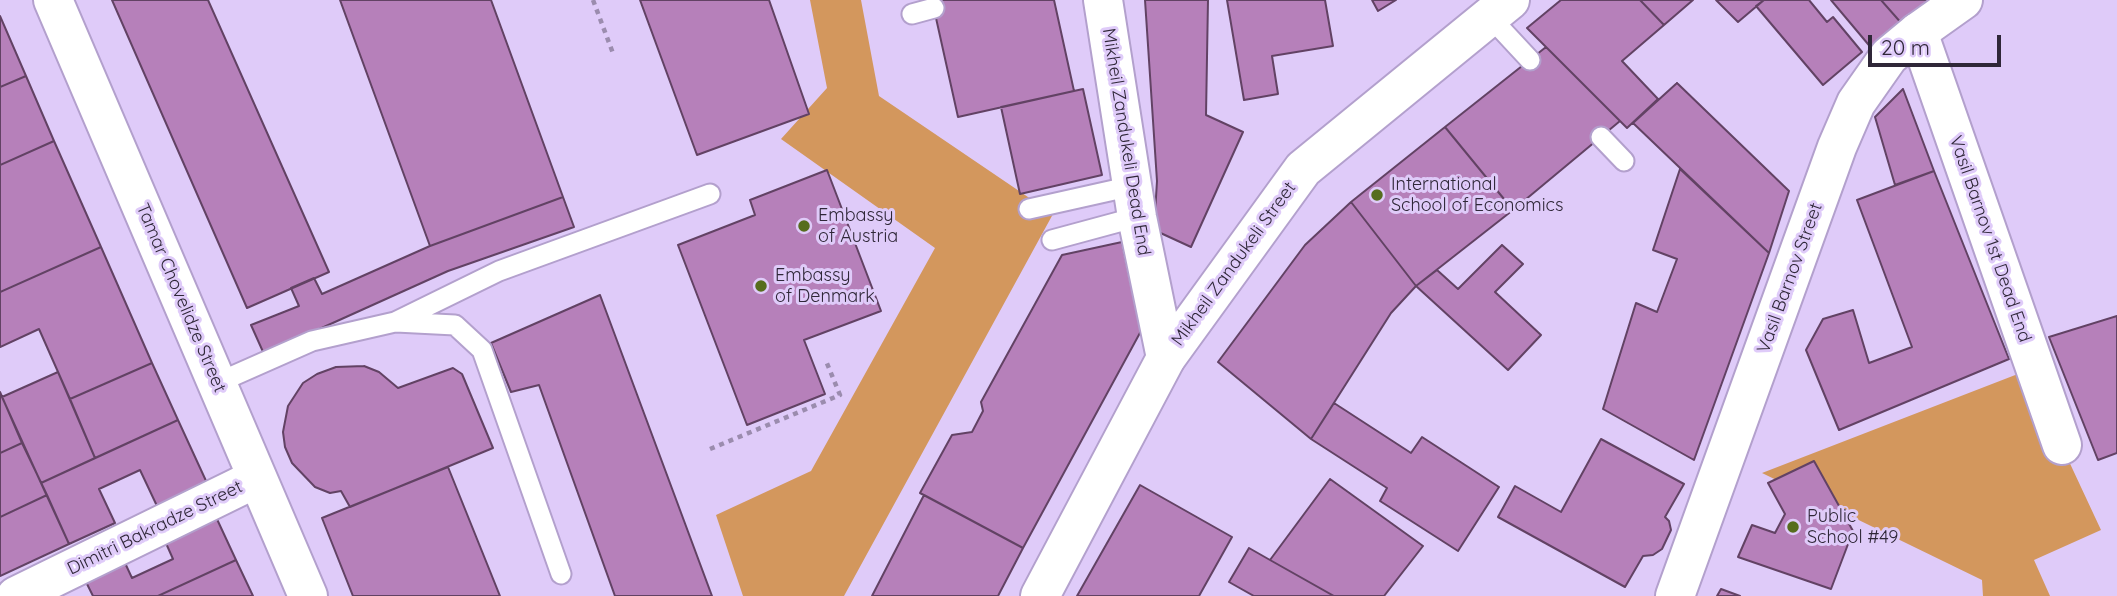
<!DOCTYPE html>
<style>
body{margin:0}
#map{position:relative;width:2117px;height:596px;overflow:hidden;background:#dfcbf9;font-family:Quicksand,sans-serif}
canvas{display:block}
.scale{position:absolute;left:1868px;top:35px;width:133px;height:32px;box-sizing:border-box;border:4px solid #2f2738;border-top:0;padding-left:9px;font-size:21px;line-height:24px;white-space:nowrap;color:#2f2738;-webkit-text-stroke:5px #dfcbf9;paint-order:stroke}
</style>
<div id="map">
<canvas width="2117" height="596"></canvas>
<div class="scale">20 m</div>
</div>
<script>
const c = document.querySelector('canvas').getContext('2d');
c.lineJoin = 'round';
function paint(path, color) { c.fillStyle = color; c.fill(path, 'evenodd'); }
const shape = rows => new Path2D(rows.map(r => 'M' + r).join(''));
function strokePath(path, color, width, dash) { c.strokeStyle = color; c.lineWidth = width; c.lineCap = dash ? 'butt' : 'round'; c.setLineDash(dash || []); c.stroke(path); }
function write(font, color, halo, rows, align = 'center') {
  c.font = font + ' Quicksand,sans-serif'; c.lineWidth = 6; c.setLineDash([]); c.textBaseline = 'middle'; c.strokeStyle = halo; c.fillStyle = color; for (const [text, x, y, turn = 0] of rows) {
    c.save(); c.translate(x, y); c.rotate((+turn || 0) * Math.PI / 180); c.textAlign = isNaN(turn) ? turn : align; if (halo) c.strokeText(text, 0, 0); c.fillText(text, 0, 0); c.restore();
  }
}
const forest = shape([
 [810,0,861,0,879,96,1053,214,844,596,743,596,716,515,811,471,935,248,781,139,827,88],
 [2023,372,2066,455,2101,530,2034,560,2050,596,1983,596,1982,580,1762,473]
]);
const building = shape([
 [112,0,208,0,329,272,247,308,112,0],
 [340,0,491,0,563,197,430,246,340,0],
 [640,0,769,0,809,114,697,155,640,0],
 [932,0,1054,0,1074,91,958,117,932,0],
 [1145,0,1208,0,1206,115,1243,132,1191,247,1154,230,1157,181,1145,0],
 [1227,0,1325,0,1333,46,1272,56,1278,94,1244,100,1227,0],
 [1372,0,1396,0,1378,11,1372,0],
 [1561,0,1640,0,1664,25,1622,61,1658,99,1627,128,1527,28,1561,0],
 [1640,0,1693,0,1664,25,1640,0],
 [1716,0,1764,0,1738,22,1716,0],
 [1764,0,1809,0,1827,22,1833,17,1862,52,1823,85,1756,6,1764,0],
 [1831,0,1881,0,1903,25,1873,50,1831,0],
 [1881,0,1934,0,1903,25,1881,0],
 [0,16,26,76,0,87,0,16],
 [1546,47,1620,121,1513,210,1445,127,1546,47],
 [26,76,54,141,0,165,0,87,26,76],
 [1677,83,1789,191,1769,253,1633,123,1677,83],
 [1083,89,1102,175,1020,194,1001,107,1083,89],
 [1903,89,1934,171,1895,185,1875,117,1903,89],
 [1445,127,1513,210,1416,286,1351,202,1445,127],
 [54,141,101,247,0,292,0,165,54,141],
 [1680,169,1769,253,1694,460,1603,409,1636,303,1657,312,1677,259,1653,250,1680,169],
 [827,170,881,311,804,340,825,394,747,425,678,245,755,215,750,200,827,170],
 [1934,171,2009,359,1839,430,1806,350,1823,319,1853,310,1869,363,1912,347,1857,200,1934,171],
 [563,197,574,227,448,271,264,354,251,325,299,306,291,288,314,278,322,294,430,246,563,197],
 [1351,202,1416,286,1391,313,1311,439,1218,362,1305,245,1351,202],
 [1122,242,1141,331,1023,548,920,493,952,435,972,432,983,411,981,402,1062,255,1122,242],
 [1502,245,1523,264,1495,292,1541,335,1508,370,1416,286,1437,270,1458,289,1502,245],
 [101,247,152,363,70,399,39,329,0,347,0,292,101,247],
 [600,295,712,596,615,596,539,385,511,392,491,343,600,295],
 [2117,316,2117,453,2098,460,2049,337,2117,316],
 [152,363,178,420,95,458,70,399,152,363],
 [364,366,379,372,398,388,453,368,462,374,493,448,350,507,341,491,330,493,315,487,292,463,285,447,283,432,288,406,303,383,317,374,336,367,364,366],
 [58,372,95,458,41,483,2,397,58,372],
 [0,392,22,443,0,453,0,392],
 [1334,403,1411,453,1422,437,1499,487,1458,551,1380,501,1387,488,1311,439,1334,403],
 [178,420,207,483,157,506,140,470,99,489,115,523,69,544,41,483,178,420],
 [1601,439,1684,484,1665,517,1669,521,1671,530,1662,549,1653,555,1643,556,1625,587,1498,517,1515,486,1561,512,1601,439],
 [22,443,47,495,0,517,0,453,22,443],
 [1814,461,1853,531,1831,589,1738,557,1752,525,1775,533,1785,514,1768,483,1814,461],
 [448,467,500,596,353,596,322,518,448,467],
 [1330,479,1423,546,1384,596,1334,596,1270,560,1330,479],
 [1140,485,1232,537,1199,596,1077,596,1140,485],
 [47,495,69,544,0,576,0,517,47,495],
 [924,495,1023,548,998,596,872,596,924,495],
 [216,517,236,560,158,596,93,596,86,582,125,563,132,578,173,559,165,541,216,517],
 [1249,548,1270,560,1334,596,1254,596,1229,582,1249,548],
 [236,560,253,596,158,596,236,560],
 [1721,589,1740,596,1717,596,1721,589]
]);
const path = shape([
 [593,0,614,56],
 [710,449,840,395,826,361]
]);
const service = shape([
 [912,14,934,8],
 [1490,17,1530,60],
 [1601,137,1624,161],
 [1029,209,1132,186],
 [1052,240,1137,217],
 [396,322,455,325,482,350,561,574],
 [217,383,312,341,395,322,499,271,710,194]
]);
const minor = shape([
 [1103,0,1137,217,1166,358],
 [1918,32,2062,445],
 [16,596,257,478]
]);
const tertiary = shape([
 [53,0,308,596],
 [1040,596,1166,358,1303,169,1510,0],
 [1675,596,1837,147,1856,103,1889,56,1918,32,1963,0]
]);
const markers = [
 [1377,195,7,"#566d1d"],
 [804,226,7,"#566d1d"],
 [761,286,7,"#566d1d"],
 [1793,527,7,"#566d1d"]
];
const streetNames = [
 ["Mikheil Zandukeli Dead End",1126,142,81],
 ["Vasil Barnov 1st Dead End",1990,239,71],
 ["Mikheil Zandukeli Street",1234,264,-54],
 ["Vasil Barnov Street",1790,278,-70],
 ["Tamar Chovelidze Street",181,298,67],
 ["Dimitri Bakradze Street",155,528,-26]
];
const poiNames = [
 ["International",1391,185],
 ["School of Economics",1391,206],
 ["Embassy",818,216],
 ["of Austria",818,237],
 ["Embassy",775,276],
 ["of Denmark",775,297],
 ["Public",1807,517],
 ["School #49",1807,538]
];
paint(forest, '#d3975d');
paint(building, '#b680ba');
strokePath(building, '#624264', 2);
strokePath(service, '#b3a0cd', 23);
strokePath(minor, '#b3a0cd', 42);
strokePath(tertiary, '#b3a0cd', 42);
strokePath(path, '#9b8cae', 4.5, [5, 5]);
strokePath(service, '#fff', 19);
strokePath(minor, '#fff', 38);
strokePath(tertiary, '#fff', 38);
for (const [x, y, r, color] of markers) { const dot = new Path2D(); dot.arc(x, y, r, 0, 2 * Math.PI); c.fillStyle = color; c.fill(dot); strokePath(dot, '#dfcbf9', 2.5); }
write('18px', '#2f2738', '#dfcbf9', streetNames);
write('18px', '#2f2738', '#dfcbf9', poiNames, 'left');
</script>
